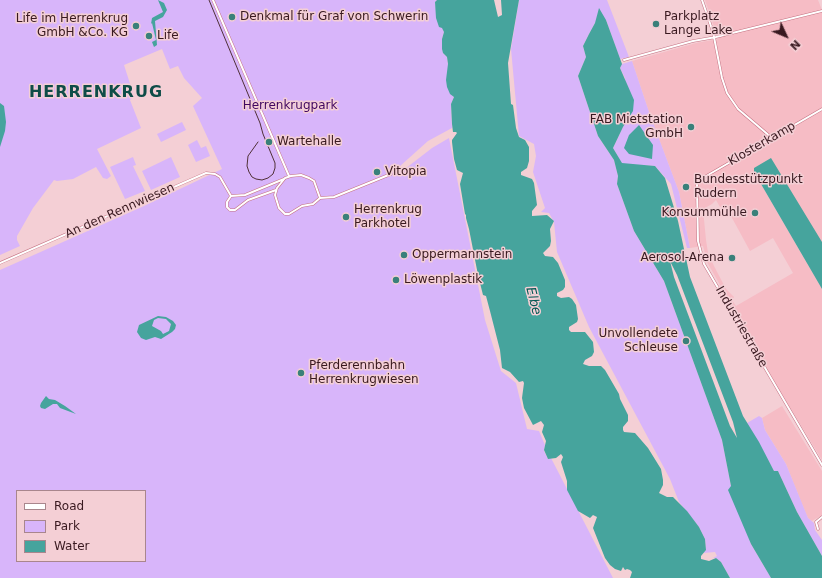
<!DOCTYPE html>
<meta charset="utf-8">
<style>
body{margin:0}
#map{position:relative;width:822px;height:578px;overflow:hidden;background:#f4cfd5;font-family:"DejaVu Sans",sans-serif}
canvas{display:block}
.legend{position:absolute;left:16px;top:490px;width:130px;height:72px;box-sizing:border-box;background:#f4cfd5;border:1px solid #a9868d;margin:0;padding:5px 7px;list-style:none;font-size:12px;color:#391920}
.legend li{display:flex;align-items:center;gap:8px;height:20px}
.legend b{width:20px;border:1px solid #a9868d}
.north{position:absolute;left:766px;top:16px;width:40px;height:40px;-webkit-text-stroke:3px #f4cfd5;paint-order:stroke;rotate:134deg;font-size:11px;font-weight:700;line-height:16px;text-align:center;color:#391920}
.north::after{content:'';display:block;margin:auto;width:14px;height:18px;background:#391920;clip-path:polygon(50% 0,100% 100%,50% 72%,0 100%)}
</style>
<div id="map">
<canvas width="822" height="578"></canvas>
<ul class="legend">
<li><b style="height:5px;background:#fff"></b>Road</li>
<li><b style="height:11px;background:#d8b5fa"></b>Park</li>
<li><b style="height:11px;background:#46a49d"></b>Water</li>
</ul>
<div class="north">N</div>
</div>
<script>
const c = document.querySelector('canvas').getContext('2d');
c.lineJoin = 'round';
function paint(path, color) { c.fillStyle = color; c.fill(path, 'evenodd'); }
const shape = rows => new Path2D(rows.map(r => 'M' + r).join(''));
function strokePath(path, color, width, dash) { c.strokeStyle = color; c.lineWidth = width; c.lineCap = dash ? 'butt' : 'round'; c.setLineDash(dash || []); c.stroke(path); }
function write(font, color, halo, rows, align = 'center') {
  c.font = font + ' "DejaVu Sans",sans-serif'; c.lineWidth = 3; c.setLineDash([]); c.textBaseline = 'middle'; c.strokeStyle = halo; c.fillStyle = color; for (const [text, x, y, turn = 0] of rows) {
    c.save(); c.translate(x, y); c.rotate((+turn || 0) * Math.PI / 180); c.textAlign = isNaN(turn) ? turn : align; if (halo) c.strokeText(text, 0, 0); c.fillText(text, 0, 0); c.restore();
  }
}
const built = shape([
 [705,0,818,0,822,10,822,242,754,168,754,172,822,289,822,460,780,391,707,262,703,246,690,248,679,192,649,112,632,61,696,43,718,39],
 [716,200,720,207,725,205,750,251,773,238,793,273,736,306,732,300,734,297,726,289,714,266,708,253,706,240,703,209,712,204],
 [782,406,822,471,822,515,812,521,808,518,802,504,786,464,765,430,762,418]
]);
const green = shape([
 [0,0,437,0,435,2,436,9,444,32,442,39,443,53,447,57,452,95,454,97,451,104,452,128,428,141,399,167,401,172,432,148,449,138,485,320,501,371,516,383,527,429,539,431,545,445,544,451,548,459,551,458,613,578,0,578,0,270,144,206,222,169,193,106,202,98,184,78,178,66,170,69,162,49,124,65,134,96,130,100,141,128,97,149,111,176,107,179,103,178,96,167,73,179,57,181,54,180,33,208,17,236,17,240,20,246,0,255],
 [17,491,145,491,145,561,17,561],
 [519,0,607,0,629,57,620,59,606,20,595,23,589,34,583,46,586,57,578,76,598,136,614,160,618,176,617,184,634,231,664,281,722,440,731,486,751,544,771,578,730,578,721,562,716,558,713,558,717,556,715,552,703,553,706,550,705,539,699,527,679,502,670,479,589,327,557,252,554,222,549,213,541,212,545,208,533,172,536,156,534,144,519,136,511,49],
 [632,61,649,112,679,192,690,248,687,248,671,184,655,166,622,164,613,148,623,127,629,118,625,78,620,68,622,64],
 [182,122,186,130,161,142,157,134],
 [197,140,201,148,206,146,210,156,196,162,188,145],
 [133,157,136,165,133,166,145,191,125,199,110,167],
 [171,157,180,177,151,190,142,171],
 [759,416,762,418,765,430,786,464,808,518,814,523,815,530,822,540,822,556,797,512,778,471,774,471,747,423]
]);
const water = shape([
 [158,0,164,3,167,10,163,17,155,21,157,45,154,47,152,42,156,40,152,23,151,24,152,18,163,12],
 [437,0,494,0,498,17,502,15,501,0,519,0,508,63,511,104,513,105,516,128,519,137,525,140,529,147,529,161,527,168,521,172,521,175,532,179,534,183,537,205,532,211,532,216,547,215,554,221,550,229,551,241,550,246,543,253,545,256,553,257,558,263,565,280,565,287,563,290,557,293,557,296,561,298,569,297,572,299,576,305,578,319,577,322,569,327,569,330,571,332,585,332,593,342,594,352,592,356,585,360,583,364,589,366,601,366,605,370,619,394,620,399,628,415,628,421,623,427,623,430,624,432,635,433,648,448,661,469,663,480,663,485,659,493,667,497,673,497,687,511,699,527,705,539,706,550,701,556,701,559,709,561,716,558,721,562,730,578,630,578,632,572,630,570,627,569,625,570,623,567,621,571,615,569,610,565,605,558,593,528,597,517,593,515,590,518,578,511,567,490,567,481,561,462,563,457,561,454,556,458,548,459,544,450,546,441,542,432,544,425,541,421,533,425,524,408,522,398,524,383,523,381,519,382,510,372,502,368,500,350,490,311,486,296,483,295,478,275,469,229,466,218,466,215,465,214,460,184,463,173,457,170,454,159,452,142,452,140,457,133,456,132,453,132,452,124,451,104,454,97,450,94,447,87,446,80,448,64,447,57,443,53,442,49,442,39,444,32,442,28,439,27,436,18,435,2],
 [599,8,606,20,622,64,620,68,634,100,633,111,623,127,613,148,622,163,655,166,665,178,678,221,690,277,743,416,759,442,774,471,778,471,797,512,822,556,822,578,771,578,751,544,728,490,731,486,722,440,664,281,634,231,617,184,618,176,614,160,598,136,578,76,586,57,583,46,589,34,595,23],
 [670,261,677,275,733,422,737,438,730,426,674,277],
 [0,103,4,106,6,122,5,131,0,147],
 [639,125,653,145,652,159,629,154,624,148,629,135],
 [771,158,822,242,822,289,754,172,754,168],
 [158,316,166,317,173,321,176,325,175,329,172,332,161,339,155,337,146,340,141,338,137,332,139,325],
 [158,318,166,319,171,324,169,331,163,334,161,331,152,326,154,320],
 [46,396,49,399,55,400,65,406,76,414,60,408,57,404,53,404,45,409,41,408,40,406,41,403]
]);
const minor = shape([
 [213,0,289,176],
 [702,0,713,32,722,78,727,93,738,109,772,138],
 [624,60,693,41,716,37,822,11],
 [822,109,701,179,697,183,697,188,698,241,704,264,822,465],
 [276,190,248,200,235,210,230,210,227,207,227,202,231,196,245,195,284,179],
 [320,198,314,181,309,178,301,175,291,176,285,178,277,188,275,195,279,208,285,214,289,214,302,206,313,204,320,198,334,197,391,174],
 [0,263,206,173,215,174,220,177,231,196],
 [818,529,816,522,822,517]
]);
const tram = shape([
 [209,0,260,123,263,134,275,163,275,168,273,174,268,178,262,180,256,179,252,177,249,172,247,166,248,156,258,142]
]);
const markers = [
 [232,17,4,"#39807a"],
 [656,24,4,"#39807a"],
 [136,26,4,"#39807a"],
 [149,36,4,"#39807a"],
 [691,127,4,"#39807a"],
 [269,142,4,"#39807a"],
 [377,172,4,"#39807a"],
 [686,187,4,"#39807a"],
 [755,213,4,"#39807a"],
 [346,217,4,"#39807a"],
 [404,255,4,"#39807a"],
 [732,258,4,"#39807a"],
 [396,280,4,"#39807a"],
 [686,341,4,"#39807a"],
 [301,373,4,"#39807a"]
];
const poiNames = [
 ["Denkmal für Graf von Schwerin",240,17],
 ["Parkplatz",664,17],
 ["Lange Lake",664,31],
 ["Life im Herrenkrug",128,19,"right"],
 ["GmbH &Co. KG",128,33,"right"],
 ["Life",157,36],
 ["FAB Mietstation",683,120,"right"],
 ["GmbH",683,134,"right"],
 ["Wartehalle",277,142],
 ["Vitopia",385,172],
 ["Bundesstützpunkt",694,180],
 ["Rudern",694,194],
 ["Herrenkrug",354,210],
 ["Parkhotel",354,224],
 ["Konsummühle",747,213,"right"],
 ["Oppermannstein",412,255],
 ["Aerosol-Arena",724,258,"right"],
 ["Löwenplastik",404,280],
 ["Unvollendete",678,334,"right"],
 ["Schleuse",678,348,"right"],
 ["Pferderennbahn",309,366],
 ["Herrenkrugwiesen",309,380]
];
const parkNames = [
 ["Herrenkrugpark",290,106]
];
const streetNames = [
 ["Klosterkamp",762,144,-30],
 ["An den Rennwiesen",120,211,-24],
 ["Industriestraße",741,327,60]
];
const waterNames = [
 ["Elbe",533,301,76]
];
const districtNames = [
 ["HERRENKRUG",96,93]
];
paint(built, '#f6bcc5');
paint(green, '#d8b5fa');
paint(water, '#46a49d');
strokePath(minor, '#c47282', 3);
strokePath(minor, '#fff', 2);
strokePath(tram, '#503037', 1);
for (const [x, y, r, color] of markers) { const dot = new Path2D(); dot.arc(x, y, r, 0, 2 * Math.PI); c.fillStyle = color; c.fill(dot); strokePath(dot, '#f4cfd5', 1.5); }
write('12px', '#391920', '#f4cfd5', poiNames, 'left');
write('12px', '#400661', '#f4cfd5', parkNames);
write('12px', '#391920', '#f4cfd5', streetNames);
write('italic 13px', '#005752', '#f4cfd5', waterNames);
c.letterSpacing = '1px';
write('bold 16px', '#0e4c48', '#f4cfd5', districtNames);
c.letterSpacing = '0px';
</script>
